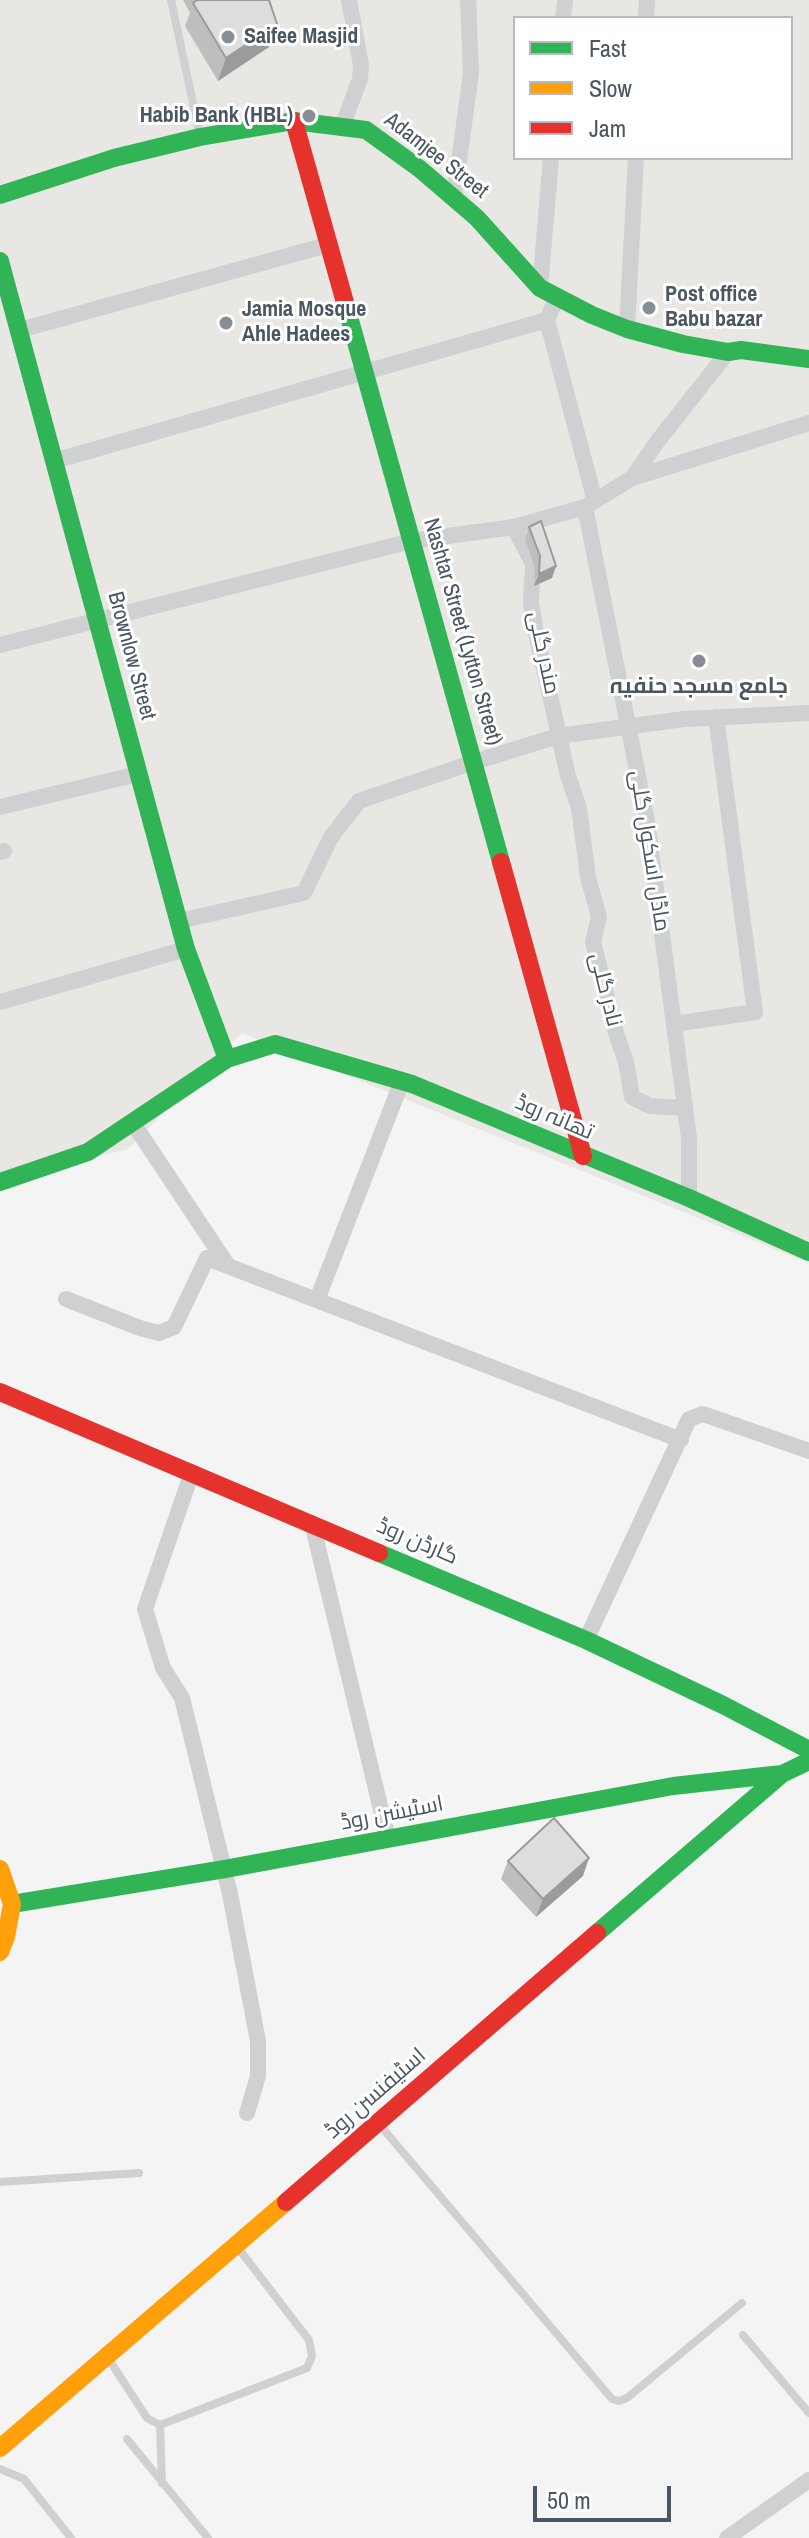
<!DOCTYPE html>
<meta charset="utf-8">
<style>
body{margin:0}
#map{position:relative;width:809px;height:2538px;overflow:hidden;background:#f4f4f4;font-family:"Archivo Narrow",sans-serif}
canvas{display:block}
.legend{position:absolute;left:513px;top:16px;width:280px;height:144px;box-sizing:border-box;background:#fff;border:2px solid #b7bbc0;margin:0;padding:10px 14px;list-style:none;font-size:24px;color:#4a5661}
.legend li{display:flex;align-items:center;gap:16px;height:40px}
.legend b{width:40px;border:2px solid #b7bbc0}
.scale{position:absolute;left:533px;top:2486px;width:138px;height:36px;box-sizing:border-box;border:4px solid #4a5661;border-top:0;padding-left:10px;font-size:24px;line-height:28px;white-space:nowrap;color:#4a5661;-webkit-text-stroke:6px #fff;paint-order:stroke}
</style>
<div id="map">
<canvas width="809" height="2538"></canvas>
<ul class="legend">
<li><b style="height:10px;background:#30b455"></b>Fast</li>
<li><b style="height:10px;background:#ff9f0a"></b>Slow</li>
<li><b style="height:10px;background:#e5322d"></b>Jam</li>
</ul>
<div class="scale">50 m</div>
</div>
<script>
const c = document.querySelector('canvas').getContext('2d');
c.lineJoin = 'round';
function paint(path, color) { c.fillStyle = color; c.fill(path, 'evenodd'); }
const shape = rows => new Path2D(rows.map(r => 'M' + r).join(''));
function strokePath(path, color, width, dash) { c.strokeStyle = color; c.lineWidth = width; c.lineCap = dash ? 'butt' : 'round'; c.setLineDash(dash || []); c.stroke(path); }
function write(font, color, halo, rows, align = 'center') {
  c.font = font + ' "Archivo Narrow",Cairo,sans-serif'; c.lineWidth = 6; c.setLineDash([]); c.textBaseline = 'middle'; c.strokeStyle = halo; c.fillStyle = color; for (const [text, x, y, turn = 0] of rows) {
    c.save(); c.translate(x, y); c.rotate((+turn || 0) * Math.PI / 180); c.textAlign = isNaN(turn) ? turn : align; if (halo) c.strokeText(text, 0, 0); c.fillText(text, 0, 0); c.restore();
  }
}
const commercial = shape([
 [0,0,809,0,809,1263,242,1033,128,1149,0,1180],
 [515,18,791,18,791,158,515,158]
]);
const lane = shape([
 [171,0,200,136],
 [379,2124,612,2399,619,2401,627,2398,742,2303],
 [0,2182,139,2173],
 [743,2335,809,2413],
 [108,2358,147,2418,160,2425,307,2368,312,2356,309,2340,238,2248],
 [160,2425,162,2483],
 [127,2439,208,2538],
 [0,2469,24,2479,71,2538]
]);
const street = shape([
 [563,18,565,0],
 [646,18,647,0],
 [342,127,360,79,361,65,349,0],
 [454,198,471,73,468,0],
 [540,288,551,158],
 [557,297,547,320,595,501],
 [627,329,636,158],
 [20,330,327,245],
 [54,461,547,320],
 [632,478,809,423],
 [585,507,647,821,689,1138,689,1198],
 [514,527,533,564,531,603,536,633,568,776,579,808,588,877,599,917,593,942,616,1033,626,1062,632,1097,650,1106,685,1108],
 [0,645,411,541,514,527,585,507,632,478,657,442,728,352],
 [0,807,138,774],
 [0,852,4,851],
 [179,921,304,893,331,837,359,801,474,762,558,736,684,719,809,713],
 [0,1002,186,949],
 [674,1024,755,1012,716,717],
 [133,1123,228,1266],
 [66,1299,140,1328,159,1333,174,1327,207,1258,681,1440],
 [317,1300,402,1081],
 [192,1472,145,1609,163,1668,182,1698,230,1894,258,2041,258,2076,247,2113],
 [312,1523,388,1839],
 [586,1640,689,1419,703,1414,809,1451],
 [727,2538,809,2480]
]);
const fast = shape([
 [0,195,114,158,200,137,294,121,366,130,420,169,477,218,540,288,592,315,627,329,683,344,728,352,741,350,809,359],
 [0,261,186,949,227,1059],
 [346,306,501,862],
 [0,1182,88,1152,227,1059,275,1044,412,1084,689,1198,809,1252],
 [379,1553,586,1640,723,1705,809,1750],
 [12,1904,225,1869,673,1786,782,1774],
 [597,1933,782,1774,809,1761]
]);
const slow = shape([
 [0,1869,12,1904,6,1937,0,1952],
 [0,2448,286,2202]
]);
const jam = shape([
 [294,121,346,306],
 [501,862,583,1156],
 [0,1392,379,1553],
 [286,2202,597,1933]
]);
const wall = shape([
 [183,0,269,0,269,47,218,81,185,26,190,13],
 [529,527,556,566,552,578,534,586,535,568,525,539],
 [508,1861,583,1876,536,1917,501,1879]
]);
const shadedWall = shape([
 [277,24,269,47,218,81,226,58],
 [556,566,552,578,534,586,539,574],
 [589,1858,583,1876,536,1917,543,1899]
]);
const building = shape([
 [197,0,269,0,277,24,226,58,193,3,197,0],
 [541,521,556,566,539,574,540,556,529,527,541,521],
 [554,1818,589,1858,543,1899,508,1861,554,1818]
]);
const markers = [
 [228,37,8,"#868d94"],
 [309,116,8,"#868d94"],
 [649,308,8,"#868d94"],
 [226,323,8,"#868d94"],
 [699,661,8,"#868d94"]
];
const poiNames = [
 ["Saifee Masjid",244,37],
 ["Habib Bank (HBL)",293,116,"right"],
 ["Post office",665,295],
 ["Babu bazar",665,320],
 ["Jamia Mosque",242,310],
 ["Ahle Hadees",242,335],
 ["جامع مسجد حنفیہ",699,687,"center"]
];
const streetNames = [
 ["Adamjee Street",436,156,38],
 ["Nashtar Street (Lytton Street)",462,632,74],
 ["مندر گلی",543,653,78],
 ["Brownlow Street",131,656,75],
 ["ماڈل اسکول گلی",649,851,81],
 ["نادر گلی",605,990,76],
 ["تھانہ روڈ",554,1118,23],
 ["گارڈن روڈ",417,1542,23],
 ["اسٹیشن روڈ",392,1814,-11],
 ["اسٹیفنسن روڈ",376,2094,-41]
];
paint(commercial, '#e8e7e3');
strokePath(lane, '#ced0d2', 8);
strokePath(street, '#ced0d2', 16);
strokePath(fast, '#30b455', 18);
strokePath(slow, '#ff9f0a', 18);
strokePath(jam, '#e5322d', 18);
paint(wall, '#bebebf');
paint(shadedWall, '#9b9b9b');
paint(building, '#ddddde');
strokePath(building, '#9b9b9b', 2);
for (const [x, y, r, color] of markers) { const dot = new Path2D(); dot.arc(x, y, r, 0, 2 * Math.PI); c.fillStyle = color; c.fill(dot); strokePath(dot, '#fff', 3); }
write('bold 22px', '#4a5661', '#fff', poiNames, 'left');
write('22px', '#4a5661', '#fff', streetNames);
</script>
